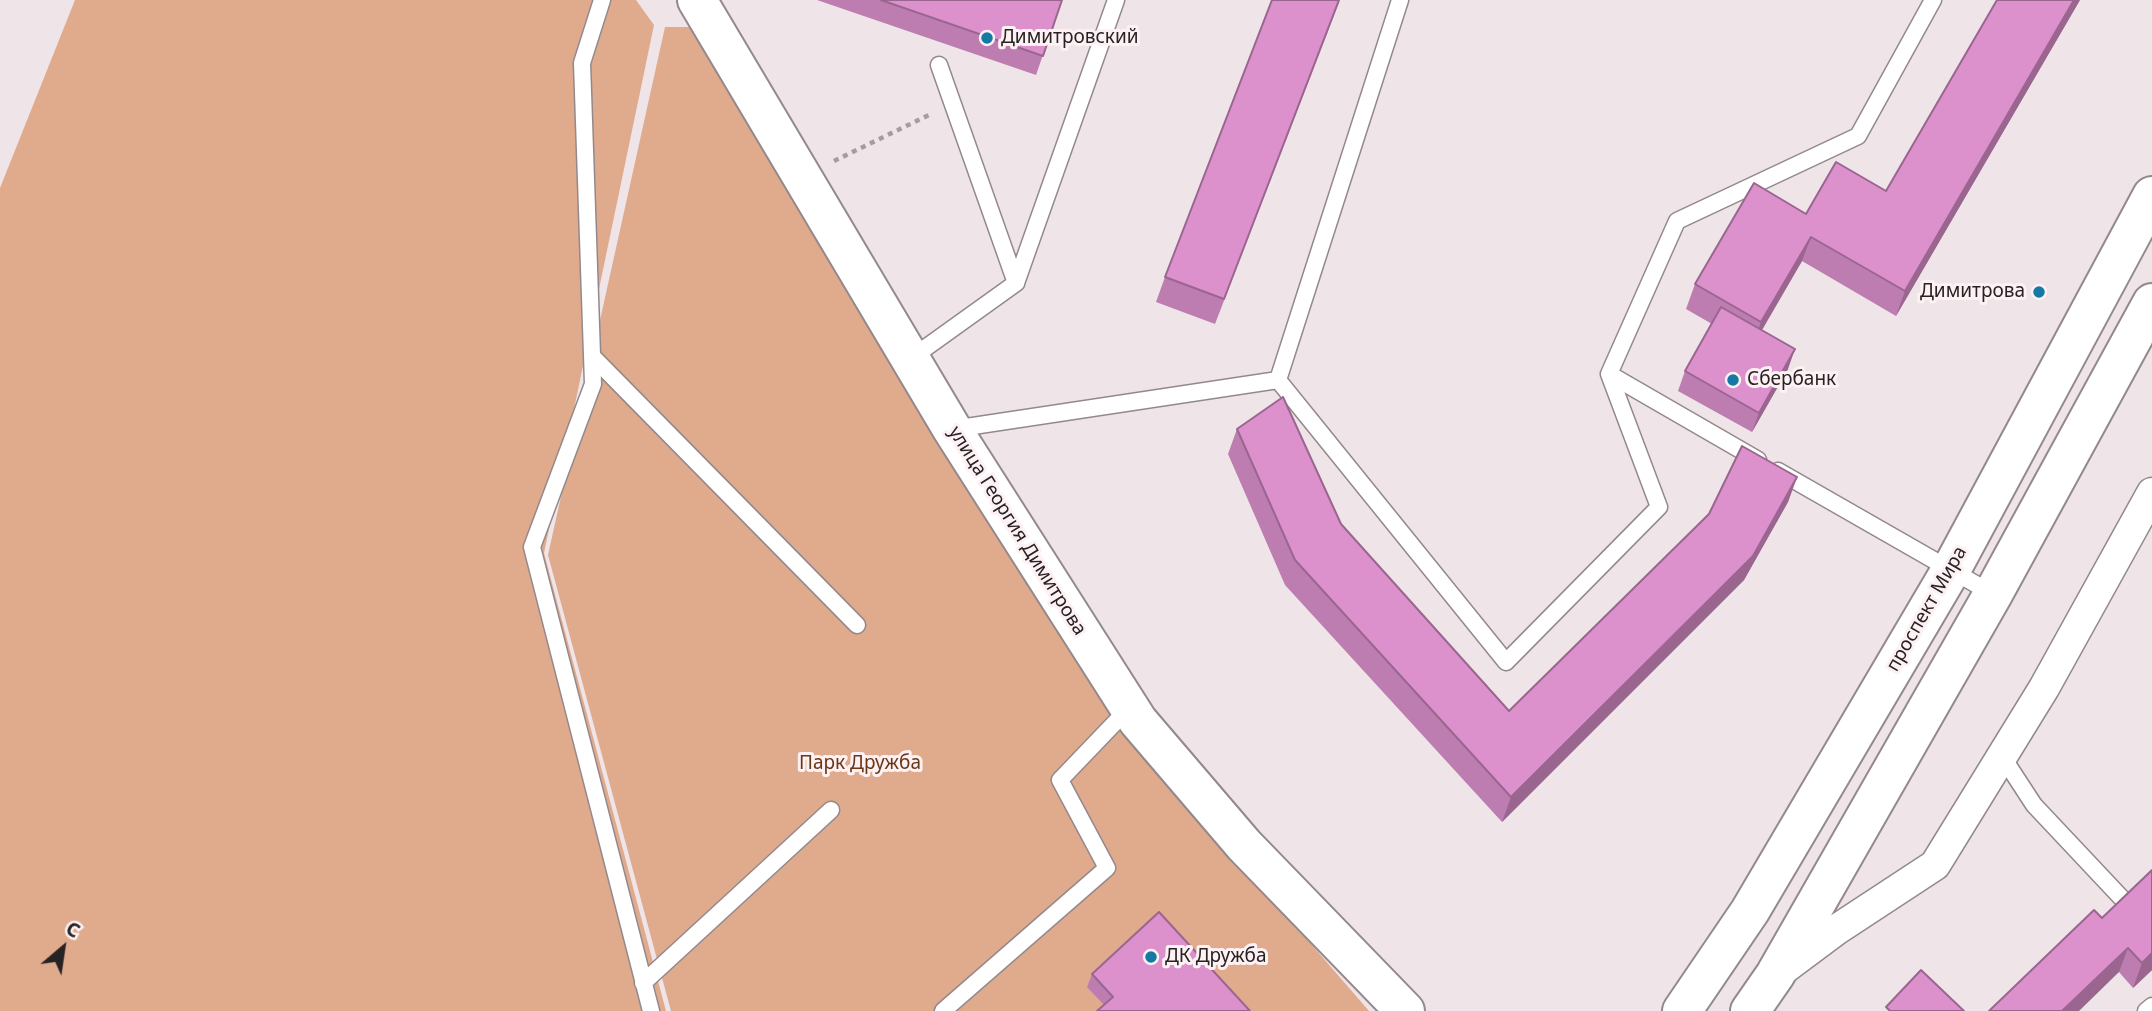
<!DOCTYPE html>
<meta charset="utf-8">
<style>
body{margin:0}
#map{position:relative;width:2152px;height:1011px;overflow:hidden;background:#efe4e7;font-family:"Noto Sans",sans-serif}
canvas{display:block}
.north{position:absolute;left:28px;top:913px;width:70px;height:70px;-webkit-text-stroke:5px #fdf1f4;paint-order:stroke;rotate:29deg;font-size:19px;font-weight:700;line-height:28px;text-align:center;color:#272324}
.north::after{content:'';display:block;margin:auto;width:24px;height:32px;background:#272324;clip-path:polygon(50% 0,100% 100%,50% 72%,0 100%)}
</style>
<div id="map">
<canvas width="2152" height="1011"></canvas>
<div class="north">С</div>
</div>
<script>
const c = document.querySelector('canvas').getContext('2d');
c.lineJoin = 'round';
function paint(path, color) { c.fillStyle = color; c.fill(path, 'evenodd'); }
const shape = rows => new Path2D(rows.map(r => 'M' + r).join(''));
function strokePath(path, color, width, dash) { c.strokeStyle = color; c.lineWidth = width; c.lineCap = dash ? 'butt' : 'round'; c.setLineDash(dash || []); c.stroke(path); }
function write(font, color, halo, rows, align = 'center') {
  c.font = font + ' "Noto Sans",sans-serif'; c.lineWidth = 6; c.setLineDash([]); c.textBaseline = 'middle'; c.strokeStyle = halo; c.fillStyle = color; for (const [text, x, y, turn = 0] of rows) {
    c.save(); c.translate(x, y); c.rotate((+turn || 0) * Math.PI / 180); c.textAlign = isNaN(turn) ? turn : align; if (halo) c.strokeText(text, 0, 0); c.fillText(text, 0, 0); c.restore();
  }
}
const green = shape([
 [75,0,636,0,654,25,544,553,666,1011,0,1011,0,188],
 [665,27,700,27,1132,737,1369,1011,671,1011,548,555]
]);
const path = shape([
 [834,161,933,113]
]);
const lane = shape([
 [602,0,582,63,593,384,532,547,651,1011],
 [1016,283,1116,0],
 [592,356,857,625],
 [910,359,1016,283,939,65],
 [1609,374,1758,460],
 [1278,380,1400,0],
 [953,429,1278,380,1506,662,1659,507,1609,374,1677,221,1858,136,1933,0],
 [1778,471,1993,594],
 [2002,756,2034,805,2130,907],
 [643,983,831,810],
 [943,1011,1107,868,1060,780,1129,708],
 [2146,1011,2152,1006]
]);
const street = shape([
 [1781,971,1836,930,1935,865,2044,688,2152,493]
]);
const secondary = shape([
 [697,0,952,429,1138,721,1244,845,1405,1011],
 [1682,1011,1750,911,1951,570,2152,196],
 [1750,1011,1775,975,1993,594,2152,303]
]);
const wall = shape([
 [817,0,1062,0,1036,75],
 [1340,0,1215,324,1156,302,1165,277],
 [2080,0,1896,316,1802,261,1762,330,1788,369,1752,432,1678,391,1685,371,1712,324,1686,309,1695,284,1886,191],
 [1237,429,1341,524,1509,711,1797,477,1788,502,1744,580,1502,822,1285,585,1228,454],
 [2094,910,2152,970,2133,988,2119,972],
 [1092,974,1250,1011,1104,1005,1087,987]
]);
const shadedWall = shape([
 [2074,0,2080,0,1896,316,1905,291],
 [1811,237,1802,261,1752,347,1761,322],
 [1795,349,1788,369,1752,432,1759,413],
 [1797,477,1788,502,1744,580,1502,822,1511,797],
 [2128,948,2119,972,2079,1011,2062,1011],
 [2152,953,2152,970,2133,988,2142,963]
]);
const building = shape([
 [881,0,1062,0,1043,56,881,0],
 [1272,0,1339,0,1224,299,1165,277,1272,0],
 [1997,0,2074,0,1905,291,1811,237,1761,322,1695,284,1754,183,1806,214,1836,162,1886,191,1997,0],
 [1721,307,1795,349,1759,413,1685,371,1721,307],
 [1283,397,1341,524,1509,711,1709,514,1742,446,1797,477,1753,556,1511,797,1295,560,1237,429,1283,397],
 [2152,870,2152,953,2142,963,2128,948,2062,1011,1989,1011,2094,910,2102,918,2152,870],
 [1159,912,1250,1011,1097,1011,1113,997,1092,974,1159,912],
 [1921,970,1964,1011,1890,1011,1886,1007,1921,970]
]);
const markers = [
 [987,38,7,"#147aa5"],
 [2039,292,7,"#147aa5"],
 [1733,380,7,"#147aa5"],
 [1151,957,7,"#147aa5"]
];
const poiNames = [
 ["Димитровский",1001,38],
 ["Димитрова",2025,292,"right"],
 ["Сбербанк",1747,380],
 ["ДК Дружба",1165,957]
];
const streetNames = [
 ["улица Георгия Димитрова",1017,531,58],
 ["проспект Мира",1927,609,-60]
];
const parkNames = [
 ["Парк Дружба",860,764]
];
paint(green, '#e0aa8c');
strokePath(lane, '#93898c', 19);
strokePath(street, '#93898c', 33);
strokePath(secondary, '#93898c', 42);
strokePath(path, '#a49c9e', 4.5, [5, 5]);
strokePath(lane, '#fff', 16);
strokePath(street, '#fff', 30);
strokePath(secondary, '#fff', 38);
paint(wall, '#bd7db0');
paint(shadedWall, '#9a6690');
paint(building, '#dc91cd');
strokePath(building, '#9a6690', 2);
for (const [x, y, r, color] of markers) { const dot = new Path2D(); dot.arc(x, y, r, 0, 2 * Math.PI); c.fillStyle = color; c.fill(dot); strokePath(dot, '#fdf1f4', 2.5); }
write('19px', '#272324', '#fdf1f4', poiNames, 'left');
write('19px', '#272324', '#fdf1f4', streetNames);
write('19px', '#6b3614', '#fdf1f4', parkNames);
</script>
